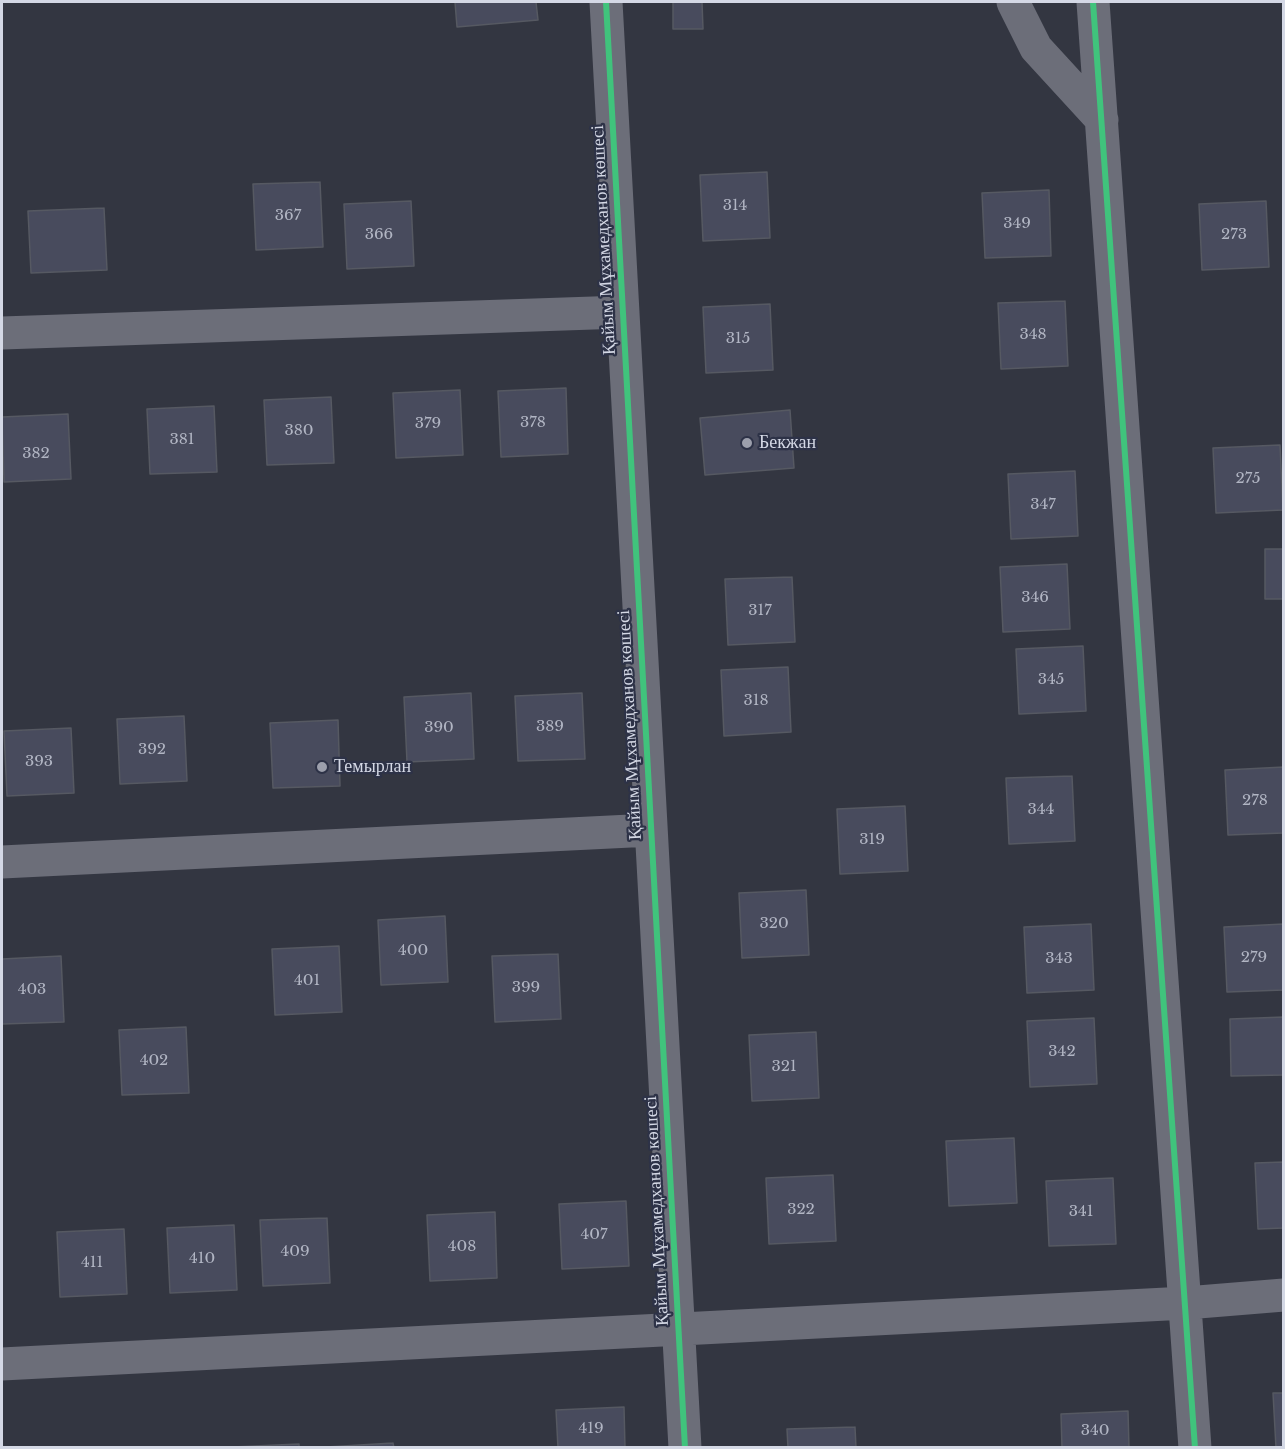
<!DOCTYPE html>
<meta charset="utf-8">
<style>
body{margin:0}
#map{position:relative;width:1285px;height:1449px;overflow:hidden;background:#333641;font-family:"Libre Baskerville",serif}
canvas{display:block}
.frame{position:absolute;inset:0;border:3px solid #d4d8e5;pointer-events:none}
</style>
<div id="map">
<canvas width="1285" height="1449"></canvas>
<div class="frame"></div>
</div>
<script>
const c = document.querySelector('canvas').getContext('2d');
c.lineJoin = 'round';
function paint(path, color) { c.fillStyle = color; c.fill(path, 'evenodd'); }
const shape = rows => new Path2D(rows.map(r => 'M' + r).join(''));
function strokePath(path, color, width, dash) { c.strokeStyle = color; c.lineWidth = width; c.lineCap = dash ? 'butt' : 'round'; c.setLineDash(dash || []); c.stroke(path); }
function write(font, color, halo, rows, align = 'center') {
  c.font = font + ' "Libre Baskerville",serif'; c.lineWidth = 4.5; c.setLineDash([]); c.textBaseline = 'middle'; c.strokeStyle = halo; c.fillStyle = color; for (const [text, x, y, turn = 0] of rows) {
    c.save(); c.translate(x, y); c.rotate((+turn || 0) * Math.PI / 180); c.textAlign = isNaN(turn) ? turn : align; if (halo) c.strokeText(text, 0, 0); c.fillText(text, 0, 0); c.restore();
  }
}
const building = shape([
 [455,2,536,2,538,20,457,27,455,2],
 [673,2,702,2,703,29,673,29,673,2],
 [767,172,770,238,703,241,700,175,767,172],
 [320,182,323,247,256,250,253,184,320,182],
 [1049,190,1051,256,985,258,982,193,1049,190],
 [411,201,414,266,347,269,344,204,411,201],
 [1266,201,1269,267,1202,270,1199,204,1266,201],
 [104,208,107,270,31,273,28,211,104,208],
 [1065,301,1068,366,1001,369,998,303,1065,301],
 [770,304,773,370,706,373,703,307,770,304],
 [566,388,568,454,501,457,498,391,566,388],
 [460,390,463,455,396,458,393,393,460,390],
 [331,397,334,463,267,465,264,400,331,397],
 [214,406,217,472,150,474,147,409,214,406],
 [790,410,794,468,705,475,700,418,790,410],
 [68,414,71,479,4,482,2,417,68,414],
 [1280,445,1283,510,1216,513,1213,448,1280,445],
 [1075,471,1078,536,1011,539,1008,474,1075,471],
 [1265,549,1284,549,1284,599,1265,599,1265,549],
 [1067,564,1070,629,1003,632,1000,567,1067,564],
 [792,577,795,642,728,645,725,579,792,577],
 [1083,646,1086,711,1019,714,1016,649,1083,646],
 [788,667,791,732,724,736,721,670,788,667],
 [471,693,474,759,407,762,404,697,471,693],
 [582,693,585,759,518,761,515,696,582,693],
 [184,716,187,781,120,784,117,719,184,716],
 [338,720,340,786,273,788,270,723,338,720],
 [71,728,74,793,7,796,4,731,71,728],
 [1284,767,1284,833,1228,835,1225,770,1284,767],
 [1072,776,1075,841,1009,844,1006,778,1072,776],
 [905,806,908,871,840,874,837,809,905,806],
 [806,890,809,955,742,958,739,893,806,890],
 [445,916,448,982,381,985,378,920,445,916],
 [1091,924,1094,990,1027,993,1024,927,1091,924],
 [1284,924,1284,990,1227,992,1224,927,1284,924],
 [339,946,342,1012,275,1015,272,949,339,946],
 [558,954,561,1019,495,1022,492,956,558,954],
 [61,956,64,1022,2,1024,2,959,61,956],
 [1284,1017,1284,1075,1231,1076,1230,1019,1284,1017],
 [1094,1018,1097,1084,1030,1087,1027,1021,1094,1018],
 [186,1027,189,1093,122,1095,119,1030,186,1027],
 [816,1032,819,1098,752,1101,749,1035,816,1032],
 [1014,1138,1017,1203,949,1206,946,1141,1014,1138],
 [1284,1162,1284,1228,1258,1229,1255,1163,1284,1162],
 [833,1175,836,1241,769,1244,766,1178,833,1175],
 [1113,1178,1116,1244,1049,1246,1046,1181,1113,1178],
 [626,1201,629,1266,562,1269,559,1204,626,1201],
 [495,1212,497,1278,430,1281,427,1215,495,1212],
 [327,1218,330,1283,263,1286,260,1220,327,1218],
 [234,1225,237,1290,170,1293,167,1228,234,1225],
 [124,1229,127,1294,60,1297,57,1232,124,1229],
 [1273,1393,1284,1393,1284,1448,1276,1448,1273,1393],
 [624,1407,625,1448,558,1448,556,1410,624,1407],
 [1128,1411,1129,1448,1062,1448,1061,1414,1128,1411],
 [855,1427,856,1448,788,1448,787,1429,855,1427],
 [393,1443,394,1448,326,1448,326,1447,393,1443],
 [299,1444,299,1448,232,1447,299,1444]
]);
const minor = shape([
 [606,2,685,1448],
 [1013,2,1036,48,1102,120],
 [1093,2,1195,1448],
 [2,333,623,312],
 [2,862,651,830],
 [2,1364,1186,1303,1284,1295]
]);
const cycleway = shape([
 [606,2,685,1448],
 [1093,2,1195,1448]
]);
const markers = [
 [747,443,6,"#9c9fac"],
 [322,767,6,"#9c9fac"]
];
const numberNames = [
 ["314",735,206],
 ["367",288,216],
 ["349",1017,224],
 ["366",379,235],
 ["273",1234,235],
 ["348",1033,335],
 ["315",738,339],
 ["378",533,423],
 ["379",428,424],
 ["380",299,431],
 ["381",182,440],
 ["382",36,454],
 ["275",1248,479],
 ["347",1043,505],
 ["346",1035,598],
 ["317",760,611],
 ["345",1051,680],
 ["318",756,701],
 ["389",550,727],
 ["390",439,728],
 ["392",152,750],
 ["393",39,762],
 ["278",1255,801],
 ["344",1041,810],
 ["319",872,840],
 ["320",774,924],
 ["400",413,951],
 ["279",1254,958],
 ["343",1059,959],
 ["401",307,981],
 ["399",526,988],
 ["403",32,990],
 ["342",1062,1052],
 ["402",154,1061],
 ["321",784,1067],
 ["322",801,1210],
 ["341",1081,1212],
 ["407",594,1235],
 ["408",462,1247],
 ["409",295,1252],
 ["410",202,1259],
 ["411",92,1263],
 ["419",591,1429],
 ["340",1095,1431]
];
const streetNames = [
 ["Қайым Мұхамедханов көшесі",604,240,-93],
 ["Қайым Мұхамедханов көшесі",630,725,-93],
 ["Қайым Мұхамедханов көшесі",657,1211,-93]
];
const poiNames = [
 ["Бекжан",759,443],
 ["Темырлан",334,767]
];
paint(building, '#484b5d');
strokePath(building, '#565962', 1.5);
strokePath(minor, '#6c6e79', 33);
strokePath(cycleway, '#40c37c', 6);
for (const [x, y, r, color] of markers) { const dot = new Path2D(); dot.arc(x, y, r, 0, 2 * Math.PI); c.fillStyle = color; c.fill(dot); strokePath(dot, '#2d3247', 2); }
write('15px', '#b1b5c3', null, numberNames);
write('18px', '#d4d8e5', '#2d3247', streetNames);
write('18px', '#d4d8e5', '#2d3247', poiNames, 'left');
</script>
